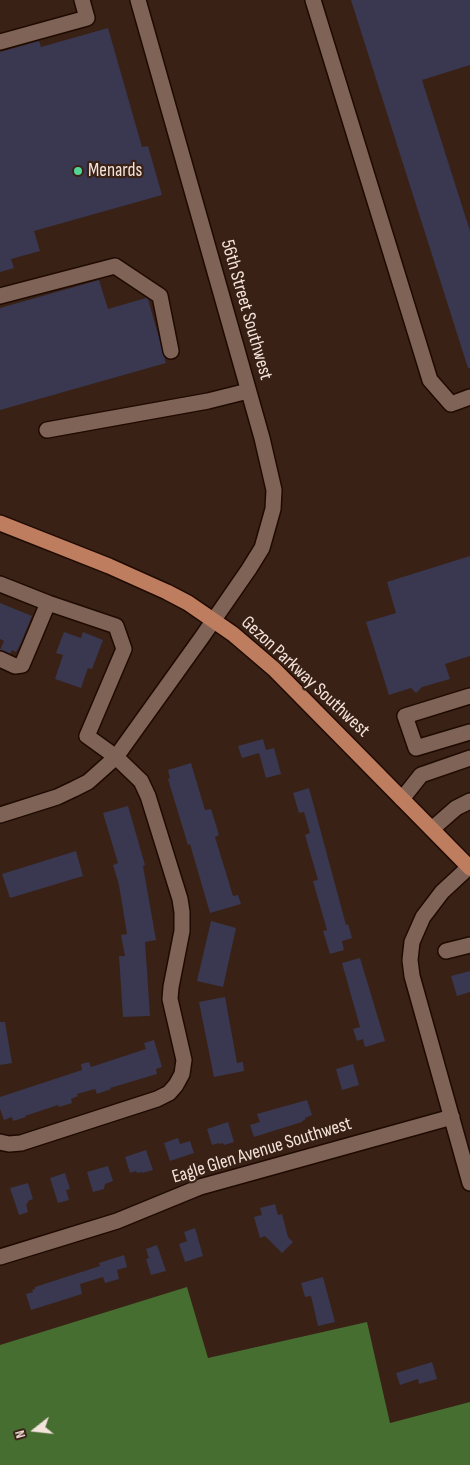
<!DOCTYPE html>
<style>
body{margin:0}
#map{position:relative;width:470px;height:1465px;overflow:hidden;background:#392116;font-family:"Sofia Sans Condensed",sans-serif}
canvas{display:block}
.north{position:absolute;left:10px;top:1405px;width:50px;height:50px;-webkit-text-stroke:4px #392116;paint-order:stroke;rotate:254deg;font-size:14px;font-weight:700;line-height:20px;text-align:center;color:#f4e3db}
.north::after{content:'';display:block;margin:auto;width:18px;height:22px;background:#f4e3db;clip-path:polygon(50% 0,100% 100%,50% 72%,0 100%)}
</style>
<div id="map">
<canvas width="470" height="1465"></canvas>
<div class="north">N</div>
</div>
<script>
const c = document.querySelector('canvas').getContext('2d');
c.lineJoin = 'round';
function paint(path, color) { c.fillStyle = color; c.fill(path, 'evenodd'); }
const shape = rows => new Path2D(rows.map(r => 'M' + r).join(''));
function strokePath(path, color, width, dash) { c.strokeStyle = color; c.lineWidth = width; c.lineCap = dash ? 'butt' : 'round'; c.setLineDash(dash || []); c.stroke(path); }
function write(font, color, halo, rows, align = 'center') {
  c.font = font + ' "Sofia Sans Condensed",sans-serif'; c.lineWidth = 4.5; c.setLineDash([]); c.textBaseline = 'middle'; c.strokeStyle = halo; c.fillStyle = color; for (const [text, x, y, turn = 0] of rows) {
    c.save(); c.translate(x, y); c.rotate((+turn || 0) * Math.PI / 180); c.textAlign = isNaN(turn) ? turn : align; if (halo) c.strokeText(text, 0, 0); c.fillText(text, 0, 0); c.restore();
  }
}
const forest = shape([
 [187,1287,208,1358,367,1322,390,1423,470,1402,470,1465,0,1465,0,1345]
]);
const building = shape([
 [351,0,470,0,470,65,422,80,470,231,470,368,468,368],
 [108,28,142,147,148,146,162,195,34,231,40,251,11,259,14,268,0,272,0,52,39,41,41,47],
 [99,280,108,309,146,298,148,299,166,363,0,410,0,308],
 [470,556,470,656,445,664,450,679,422,687,416,693,411,688,389,695,366,622,396,613,387,582],
 [0,603,32,616,20,645,16,652,12,650,10,654,0,650,4,641,0,639],
 [64,632,81,638,83,632,103,640,92,669,88,668,81,688,55,679,63,655,56,653],
 [263,739,266,750,274,748,281,774,266,778,259,753,242,758,238,746],
 [191,763,205,810,211,809,216,825,219,835,215,837,233,896,238,895,241,904,210,913,190,844,188,845,168,779,170,778,168,770],
 [309,788,346,925,348,924,352,938,342,941,344,950,330,954,323,931,327,930,313,881,318,880,305,835,310,833,304,812,299,813,293,793],
 [128,806,145,865,143,866,156,940,145,942,150,1016,123,1017,119,956,125,956,121,935,127,934,119,885,113,865,118,863,103,813],
 [76,851,83,876,10,898,2,874],
 [211,921,236,928,223,987,197,981],
 [360,958,385,1041,365,1047,363,1039,357,1041,353,1029,360,1027,342,963],
 [470,971,470,992,457,996,451,976],
 [225,997,237,1063,243,1062,244,1071,214,1077,199,1002],
 [0,1022,5,1022,12,1063,0,1065],
 [154,1040,162,1067,156,1069,157,1074,110,1088,111,1089,97,1094,95,1089,77,1094,78,1096,71,1099,72,1103,59,1107,58,1105,25,1116,26,1117,13,1121,12,1117,4,1120,0,1109,0,1097,82,1070,81,1064,89,1062,91,1067,146,1049,144,1043],
 [353,1064,359,1085,342,1090,336,1069],
 [307,1100,312,1115,305,1118,305,1120,302,1121,302,1122,254,1137,250,1125,260,1122,257,1114],
 [228,1122,234,1142,224,1145,223,1143,219,1144,219,1143,212,1145,207,1129],
 [178,1138,180,1144,190,1141,194,1153,170,1161,164,1143],
 [146,1150,153,1170,142,1173,142,1172,137,1173,136,1171,130,1173,125,1157],
 [108,1166,113,1181,105,1184,104,1189,93,1192,87,1172],
 [65,1173,70,1189,66,1190,69,1200,58,1203,50,1178],
 [28,1183,33,1199,28,1201,28,1203,26,1204,28,1212,19,1215,10,1188],
 [275,1204,278,1215,282,1214,288,1237,293,1242,282,1253,265,1236,260,1238,254,1217,262,1215,260,1208],
 [195,1228,203,1256,185,1262,179,1244,187,1241,184,1232],
 [157,1245,166,1271,151,1275,146,1259,149,1258,146,1249],
 [124,1255,127,1267,117,1270,119,1279,105,1283,103,1277,80,1284,82,1294,31,1310,26,1294,33,1292,32,1290,35,1289,35,1287,100,1266,99,1263],
 [323,1277,335,1322,318,1326,311,1296,305,1297,301,1283],
 [432,1362,437,1379,419,1384,418,1379,400,1385,396,1373]
]);
const minor = shape([
 [313,0,430,380,451,404,470,397],
 [0,42,87,18,82,0],
 [0,296,115,266,160,296,171,351],
 [47,430,208,401,248,391],
 [0,584,48,603,22,665,15,666,0,659],
 [470,696,405,716,416,748,470,732],
 [402,799,421,775,470,758],
 [0,815,57,797,74,789,88,782,116,757,202,637,249,569,262,548,273,509,274,490,262,438,138,0],
 [432,829,456,808,470,801],
 [469,867,442,892,423,917,412,942,410,960,412,976,470,1183],
 [446,951,470,945],
 [0,1142,9,1144,21,1143,157,1099,169,1093,176,1085,182,1074,184,1060,170,999,171,987,182,931,182,912,180,899,148,796,141,781,116,757,87,736,124,649,116,626,48,603],
 [0,1257,117,1221,200,1187,452,1117]
]);
const major = shape([
 [0,523,109,566,167,592,188,603,233,634,274,669,470,868]
]);
const markers = [
 [78,171,5,"#53d396"]
];
const poiNames = [
 ["Menards",88,171]
];
const streetNames = [
 ["56th Street Southwest",246,310,74],
 ["Gezon Parkway Southwest",305,677,43],
 ["Eagle Glen Avenue Southwest",262,1151,-17]
];
paint(forest, '#476e31');
paint(building, '#393850');
strokePath(minor, '#1f0a02', 18);
strokePath(major, '#1f0a02', 18);
strokePath(minor, '#7f6356', 15);
strokePath(major, '#bf7d5f', 15);
for (const [x, y, r, color] of markers) { const dot = new Path2D(); dot.arc(x, y, r, 0, 2 * Math.PI); c.fillStyle = color; c.fill(dot); strokePath(dot, '#392116', 2); }
write('19px', '#f4e3db', '#392116', poiNames, 'left');
write('19px', '#f4e3db', '#392116', streetNames);
</script>
